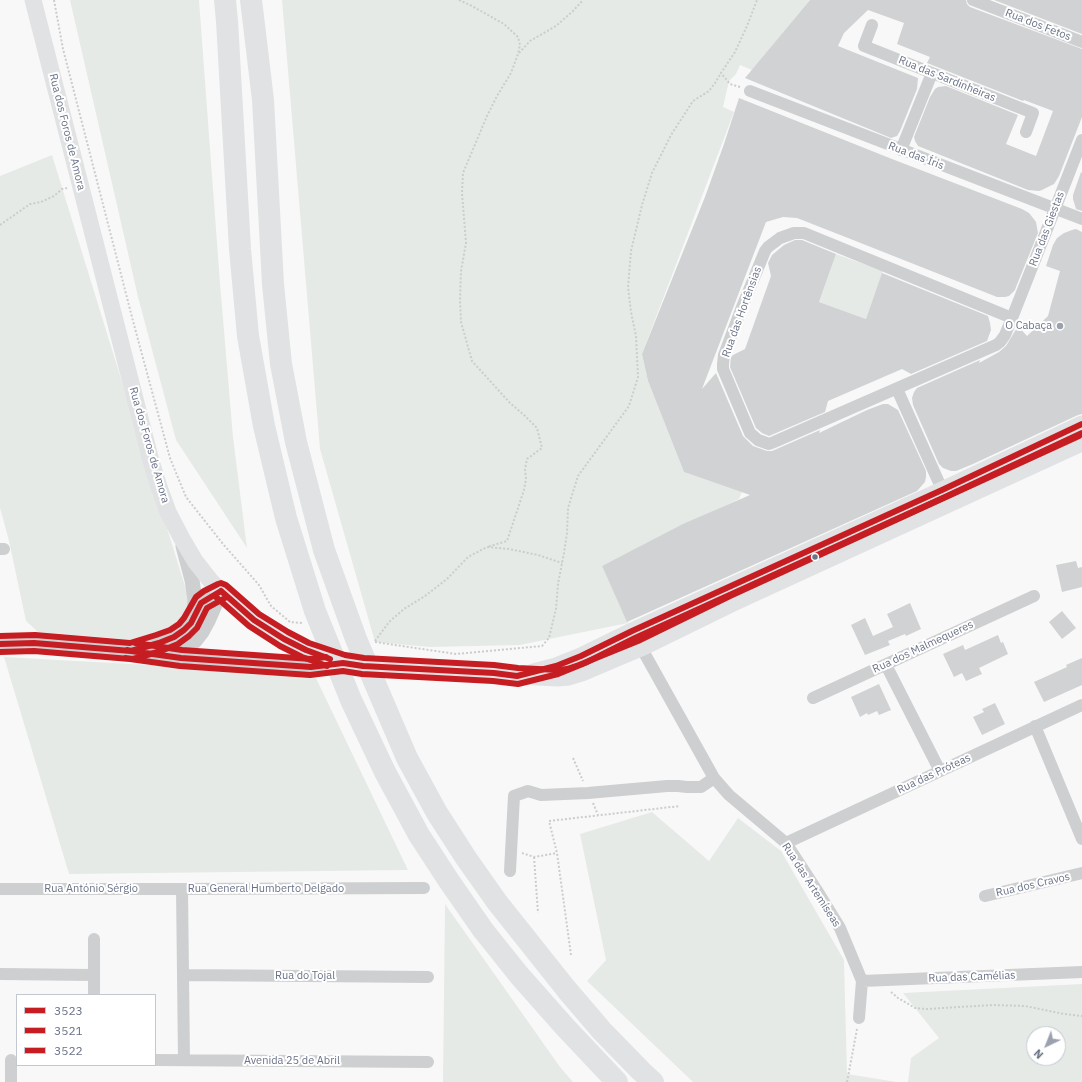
<!DOCTYPE html>
<meta charset="utf-8">
<style>
body{margin:0}
#map{position:relative;width:1082px;height:1082px;overflow:hidden;background:#f8f8f8;font-family:"IBM Plex Sans",sans-serif}
canvas{display:block}
.legend{position:absolute;left:16px;top:994px;width:140px;height:72px;box-sizing:border-box;background:#fff;border:1px solid #c3c7cf;margin:0;padding:5px 7px;list-style:none;font-size:12px;color:#6a7287}
.legend li{display:flex;align-items:center;gap:8px;height:20px}
.legend b{width:20px;border:1px solid #c3c7cf}
.north{position:absolute;left:1026px;top:1026px;width:40px;height:40px;box-sizing:border-box;background:#fff;border:1px solid #c3c7cf;border-radius:50%;rotate:223deg;font-size:11px;font-weight:700;line-height:16px;text-align:center;color:#6a7287}
.north::after{content:'';display:block;margin:auto;width:14px;height:18px;background:#9ca1af;clip-path:polygon(50% 0,100% 100%,50% 72%,0 100%)}
</style>
<div id="map">
<canvas width="1082" height="1082"></canvas>
<ul class="legend">
<li><b style="height:5px;background:#c61d23"></b>3523</li>
<li><b style="height:5px;background:#c61d23"></b>3521</li>
<li><b style="height:5px;background:#c61d23"></b>3522</li>
</ul>
<div class="north">N</div>
</div>
<script>
const c = document.querySelector('canvas').getContext('2d');
c.lineJoin = 'round';
function paint(path, color) { c.fillStyle = color; c.fill(path, 'evenodd'); }
const shape = rows => new Path2D(rows.map(r => 'M' + r).join(''));
function strokePath(path, color, width, dash) { c.strokeStyle = color; c.lineWidth = width; c.lineCap = dash ? 'butt' : 'round'; c.setLineDash(dash || []); c.stroke(path); }
function write(font, color, halo, rows, align = 'center') {
  c.font = font + ' "IBM Plex Sans",sans-serif'; c.lineWidth = 4; c.setLineDash([]); c.textBaseline = 'middle'; c.strokeStyle = halo; c.fillStyle = color; for (const [text, x, y, turn = 0] of rows) {
    c.save(); c.translate(x, y); c.rotate((+turn || 0) * Math.PI / 180); c.textAlign = isNaN(turn) ? turn : align; if (halo) c.strokeText(text, 0, 0); c.fillText(text, 0, 0); c.restore();
  }
}
const green = shape([
 [70,0,199,0,220,283,233,437,247,548,176,440,138,297],
 [282,0,810,0,752,70,740,65,736,74,729,81,723,107,734,112,642,354,648,381,684,472,742,492,739,499,602,566,628,623,520,645,430,647,375,642,320,449],
 [52,155,188,596,190,609,183,625,143,641,38,632,26,621,9,541,0,508,0,176],
 [836,254,883,271,866,319,819,302],
 [4,657,314,674,408,870,69,874],
 [652,812,709,861,738,818,781,851,844,960,847,1074,897,1082,693,1082,587,981,606,960,580,834],
 [445,904,560,1067,573,1082,443,1082],
 [1082,984,1082,1082,908,1082,911,1058,939,1038,903,993],
 [1034,1034,1058,1034,1058,1058,1034,1058]
]);
const building = shape([
 [810,0,966,0,967,4,970,7,1082,49,1082,117,1059,176,1056,181,1054,184,1042,190,1039,191,1028,190,918,146,915,141,914,137,930,97,935,89,938,87,946,86,1018,115,1006,144,1036,156,1053,111,1024,100,1023,101,927,63,930,57,897,44,904,23,868,10,844,33,838,46,918,78,917,89,900,131,897,136,891,138,745,78],
 [994,0,1082,0,1082,34],
 [739,98,892,159,1022,209,1029,213,1033,218,1036,222,1038,233,1016,287,1015,290,1009,296,1005,297,997,297,992,295,848,238,797,218,783,217,766,222,702,389,716,373,743,436,753,446,767,451,772,451,820,430,819,433,867,410,883,404,888,404,898,410,926,471,926,477,925,482,917,491,627,622,602,566,683,524,750,495,684,472,648,381,642,354,705,197,724,144],
 [1081,172,1082,173,1082,211,1076,209,1073,199,1073,195],
 [1076,229,1082,232,1082,414,1078,415,973,464,956,471,951,471,943,468,939,464,913,405,912,398,914,392,917,388,980,360,979,363,999,352,1006,346,1018,326,1027,336,1048,316,1060,271,1046,266,1053,245,1057,238,1064,233,1072,230],
 [795,240,802,240,836,254,819,302,866,319,882,273,988,316,990,323,991,330,987,341,911,374,902,369,828,401,825,412,769,436,762,433,756,428,730,367,731,357,733,355,745,349,771,276,768,263,772,255,784,245],
 [1076,561,1078,568,1082,567,1082,587,1062,592,1056,565],
 [910,603,921,629,906,636,905,634,888,641,890,645,865,655,851,625,865,618,873,636,893,627,887,614],
 [1062,611,1076,628,1062,639,1049,622],
 [998,635,1001,643,1003,642,1008,654,979,668,982,674,966,681,962,673,954,677,943,654,963,645,965,650],
 [1082,658,1082,685,1044,702,1034,682,1067,667,1066,665],
 [879,684,891,710,879,715,877,711,868,715,867,713,860,717,851,697],
 [995,703,1005,724,982,735,973,717,984,712,982,709]
]);
const path = shape([
 [54,0,63,49,133,321,170,458,186,497,223,544,259,585,271,606,290,622,302,623],
 [459,0,472,6,504,24,518,37,520,45,518,54,511,73,497,96,487,116,463,173,462,193,466,243,461,271,460,300,461,322,472,361,510,403,524,415,537,428,542,448,527,459,525,469,526,479,524,490,507,541,487,547],
 [519,53,530,41,556,26,573,11,583,0],
 [740,87,730,84,721,73,735,52,747,26,757,0],
 [0,225,30,204,41,202,54,196,62,189,67,188],
 [375,641,389,622,404,609,425,596,447,579,468,557,487,547,509,549,538,555,562,563],
 [375,642,456,654,542,646,549,638,556,609,558,584,564,553,567,533,568,508,578,476,629,406,638,377,636,336,631,312,628,287,631,251,642,205,652,173,671,135,693,101,709,91,715,83,721,73],
 [573,758,583,781],
 [593,803,598,815],
 [522,853,534,857,557,853],
 [534,857,538,913],
 [571,955,557,853,549,821,680,806],
 [891,992,898,998,915,1008,926,1009,993,1005,1025,1006,1064,1014,1082,1016],
 [847,1082,857,1029]
]);
const minor = shape([
 [973,0,1082,42],
 [872,25,864,46,1033,113,1026,132],
 [750,91,1082,219],
 [901,150,932,73],
 [1012,318,804,233,794,233,780,238,768,247,765,251,742,307,724,355,723,364,723,369,750,433,758,440,769,444,774,442,996,345,1000,342,1005,335,1012,318,1055,209,1082,140],
 [897,389,945,496],
 [0,549,4,549],
 [632,631,714,778,729,795,786,843,816,889,840,928,862,981,859,1018],
 [886,665,940,771],
 [813,698,1034,596],
 [1035,726,1082,839],
 [786,843,1082,705],
 [510,871,514,796,528,791,541,795,588,793,667,786,678,786,687,787,701,787,714,778],
 [0,889,182,889],
 [985,896,1082,873],
 [94,939,94,995],
 [0,974,93,975],
 [183,975,428,977],
 [862,981,1082,972],
 [11,1060,11,1082],
 [155,1060,428,1062],
 [184,1060,182,889,424,888]
]);
const tertiary = shape([
 [183,546,192,580,195,600,194,615],
 [0,644,34,643,131,651,181,658,311,667,343,663],
 [136,649,159,643,174,637,184,630,191,623,201,603,208,598,221,591],
 [166,655,175,653,184,649,195,641,202,632,208,621,221,591]
]);
const secondary = shape([
 [33,0,151,461,159,487,168,512,181,537,195,561,210,580,226,597,254,620,284,639,306,650,343,663,363,666,424,670,494,673,517,676,558,678,569,677,582,673,641,648,733,603,1082,443],
 [533,672,556,666,581,656,632,631,942,490,1082,424]
]);
const motorway = shape([
 [225,0,227,21,240,249,248,336,264,426,286,518,315,611,351,700,385,772,419,835,449,881,483,930,519,975,565,1027,617,1082],
 [251,0,263,100,273,284,281,364,296,442,324,550,356,639,407,758,437,813,466,858,497,902,567,990,602,1031,641,1071,653,1082]
]);
const bus1 = shape([
 [221,591,254,620,284,639,306,650,330,659],
 [0,644,34,643,131,651,181,658,311,667,343,663,363,666,494,673,517,676,556,666,581,656,632,631,942,490,1082,424],
 [127,650,131,651,159,643,174,637,184,630,191,623,201,603,221,591]
]);
const bus2 = shape([
 [216,597,249,626,280,646,302,657,327,666],
 [0,652,34,651,130,659,180,666,310,675,343,671,362,674,493,681,518,684,558,674,585,663,635,638,945,497,1082,433],
 [125,658,133,659,161,651,178,644,189,636,197,628,207,608,225,598]
]);
const bus3 = shape([
 [0,636,35,635,130,643,156,635,170,630,179,624,184,618,196,597,204,591,218,584,221,583,226,585,259,614,288,632,309,643,345,655,364,658,494,665,518,668,558,670,567,669,579,665,638,641,730,596,1079,436],
 [135,643,182,650,311,659,326,657]
]);
const markers = [
 [1060,326,4,"#9ca1af"],
 [815,557,3.5,"#6a7287"]
];
const streetNames = [
 ["Rua dos Fetos",1038,25,21],
 ["Rua das Sardinheiras",947,79,22],
 ["Rua dos Foros de Amora",67,132,76],
 ["Rua das Íris",916,156,21],
 ["Rua das Giestas",1047,229,-69],
 ["Rua das Hortênsias",742,312,-70],
 ["Rua dos Foros de Amora",149,445,74],
 ["Rua dos Malmequeres",923,647,-25],
 ["Rua das Próteas",934,774,-25],
 ["Rua das Artemíseas",811,885,57],
 ["Rua dos Cravos",1033,885,-13],
 ["Rua António Sérgio",91,889],
 ["Rua General Humberto Delgado",266,889],
 ["Rua do Tojal",305,976],
 ["Rua das Camélias",972,977,-2],
 ["Avenida 25 de Abril",292,1061]
];
const poiNames = [
 ["O Cabaça",1052,326]
];
paint(green, '#e6eae6');
paint(building, '#d0d2d3');
strokePath(path, '#ccccce', 2, [2, 2]);
strokePath(minor, '#cecfd1', 12);
strokePath(tertiary, '#cecfd1', 15);
strokePath(secondary, '#e1e2e3', 17);
strokePath(motorway, '#e1e2e3', 22);
strokePath(bus1, '#c61d23', 6);
strokePath(bus2, '#c61d23', 6);
strokePath(bus3, '#c61d23', 6);
for (const [x, y, r, color] of markers) { const dot = new Path2D(); dot.arc(x, y, r, 0, 2 * Math.PI); c.fillStyle = color; c.fill(dot); strokePath(dot, '#fff', 1.5); }
write('11px', '#6a7287', '#fff', streetNames);
write('11px', '#6a7287', '#fff', poiNames, 'right');
</script>
